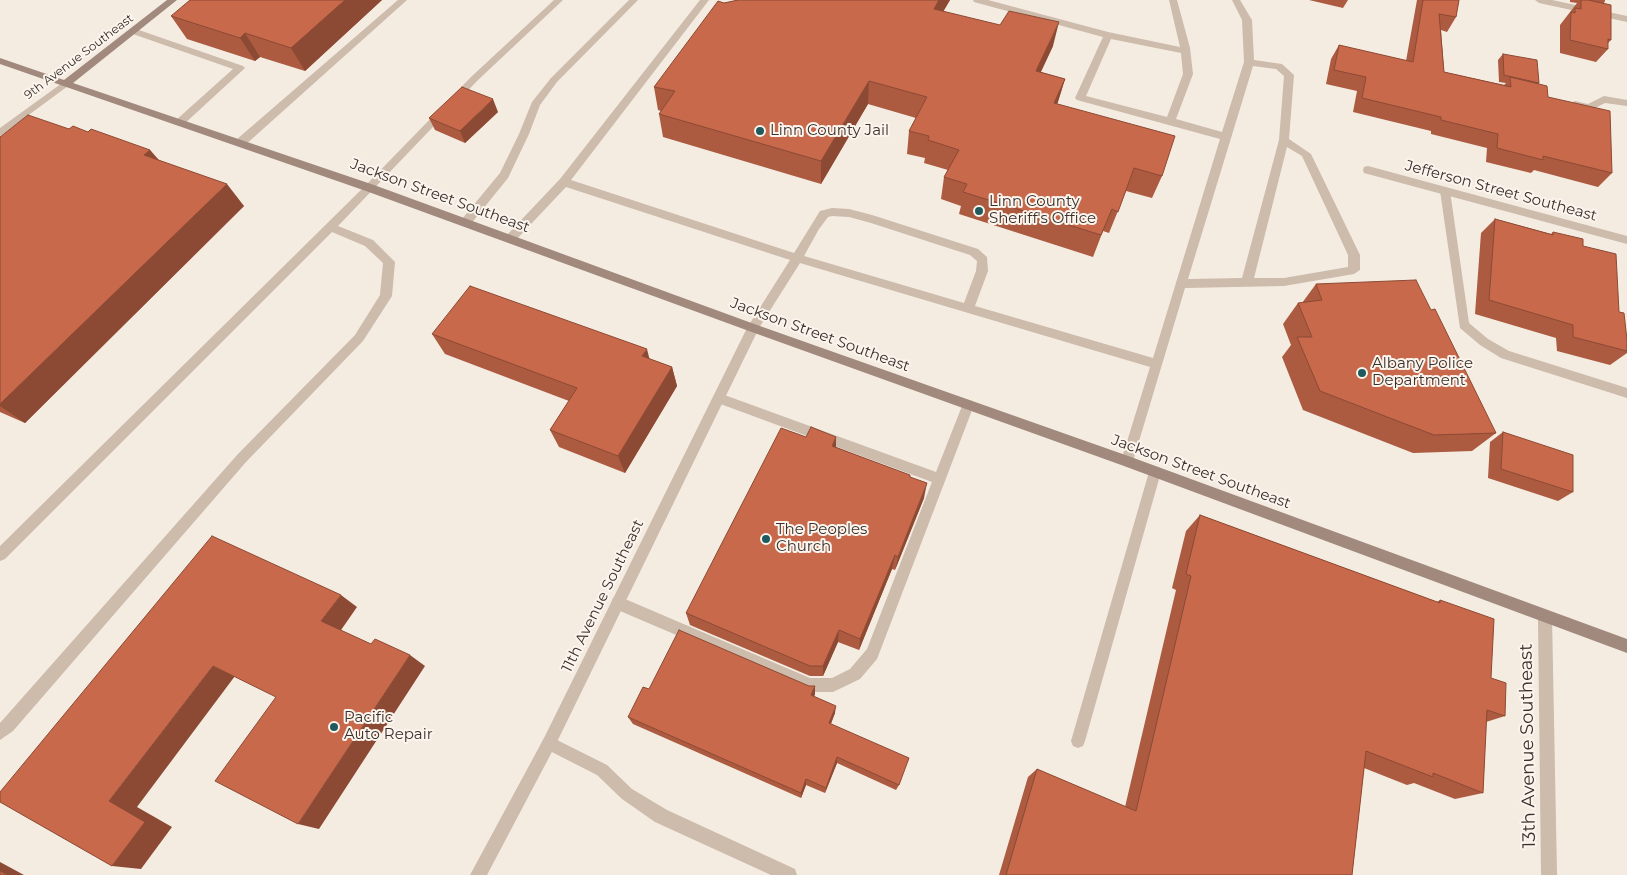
<!DOCTYPE html>
<style>
body{margin:0}
canvas{display:block;background:#f4ebe1}
</style>
<canvas width="1627" height="875"></canvas>
<script>
const c = document.querySelector('canvas').getContext('2d');
c.lineJoin = 'round';
const shape = rows => new Path2D(rows.map(r => 'M' + r).join(''));
function paint(path, color) { c.fillStyle = color; c.fill(path, 'evenodd'); }
function strokePath(path, color, width, dash) { c.strokeStyle = color; c.lineWidth = width; c.lineCap = dash ? 'butt' : 'round'; c.setLineDash(dash || []); c.stroke(path); }
function write(font, color, halo, rows, align = 'center') {
  c.font = font + ' Montserrat,sans-serif'; c.lineWidth = 4; c.setLineDash([]); c.textBaseline = 'middle'; c.strokeStyle = halo; c.fillStyle = color; for (const [text, x, y, turn = 0] of rows) {
    c.save(); c.translate(x, y); c.rotate((+turn || 0) * Math.PI / 180); c.textAlign = isNaN(turn) ? turn : align; if (halo) c.strokeText(text, 0, 0); c.fillText(text, 0, 0); c.restore();
  }
}
const lane = shape([
 [398,0,407,0,244,146,236,146,236,140,398,0],
 [554,0,563,0,477,81,338,226,373,240,395,262,392,296,363,341,246,462,13,731,0,740,0,723,238,454,355,335,380,295,383,263,365,246,332,232,5,559,0,561,0,546,366,185,471,77,554,0],
 [629,0,638,0,557,82,540,105,529,134,508,178,470,225,462,225,461,222,462,219,500,173,519,134,532,102,551,78,629,0],
 [700,0,709,0,571,180,794,253,820,211,832,208,849,209,872,215,978,249,987,257,988,271,975,306,1153,358,1220,139,1077,100,1075,98,1103,37,974,2,973,0,988,0,1108,32,1180,47,1169,0,1177,0,1190,48,1193,74,1176,119,1222,132,1244,62,1242,20,1232,0,1240,0,1252,20,1254,60,1282,64,1294,75,1289,139,1311,154,1360,255,1360,270,1354,274,1284,286,1185,288,1133,461,1131,465,1127,467,1123,465,1121,461,1150,367,800,263,757,331,753,333,749,331,747,328,790,260,566,187,514,242,506,242,505,239,506,236,560,179,700,0],
 [1111,39,1181,53,1183,74,1167,117,1086,96,1111,39],
 [1253,66,1276,69,1284,76,1279,140,1242,278,1188,279,1253,66],
 [1287,147,1302,156,1348,255,1348,267,1284,278,1254,278,1287,147],
 [832,216,849,217,871,223,970,255,977,261,976,271,964,303,804,256,819,229,828,217,832,216],
 [133,28,243,66,245,68,183,125,175,125,175,121,233,69,130,33,128,31,133,28],
 [1604,96,1627,100,1627,106,1605,103,1589,111,1572,106,1570,104,1575,101,1588,104,1604,96],
 [1445,187,1450,191,1469,323,1488,339,1509,351,1627,388,1627,398,1501,358,1480,345,1460,328,1440,191,1445,187],
 [719,393,936,472,964,401,968,400,972,401,974,405,877,659,860,679,833,692,810,692,613,608,611,603,613,598,618,596,810,678,832,678,850,669,867,649,932,482,715,402,713,398,715,394,719,393],
 [1155,466,1160,468,1161,472,1085,741,1083,746,1078,748,1073,746,1071,741,1149,472,1150,468,1155,466],
 [549,736,607,765,632,789,667,810,795,869,797,875,771,875,655,822,622,799,597,775,544,748,542,743,544,738,549,736]
]);
const street = shape([
 [1535,0,1552,0,1627,16,1627,22,1539,3,1535,0],
 [65,81,68,82,68,86,0,136,0,128,65,81],
 [1368,166,1627,236,1627,244,1364,173,1363,170,1364,167,1368,166],
 [753,323,757,325,759,328,554,748,487,875,470,875,544,738,747,328,749,325,753,323],
 [1545,610,1550,612,1552,617,1557,875,1541,875,1538,617,1540,612,1545,610]
]);
const secondary = shape([
 [167,0,177,0,73,83,374,185,757,325,1131,457,1627,639,1627,653,1124,466,749,331,366,191,0,64,0,58,64,80,167,0]
]);
const wall = shape([
 [382,0,305,71,260,57,255,61,187,39,171,16],
 [738,0,950,0,943,11,1053,46,1041,72,1065,79,1057,104,1162,176,1152,198,1126,191,1109,233,1103,231,1093,257,959,214,961,206,941,199,944,177,948,170,924,163,925,158,907,154,909,131,916,118,868,104,821,184,663,137,659,114,661,111,658,110,654,87,724,3],
 [1309,0,1348,0,1343,8],
 [1417,0,1459,0,1456,17,1447,32,1441,30,1444,72,1504,85,1506,83,1499,82,1498,60,1503,54,1539,83,1539,84,1548,97,1612,173,1598,187,1534,170,1531,173,1486,162,1487,148,1431,134,1431,131,1353,112,1357,91,1326,84,1331,59,1339,45,1406,61],
 [1570,0,1605,0,1605,1,1604,3,1611,40,1608,43,1608,49,1596,62,1560,53,1560,25,1577,3,1570,2],
 [498,112,465,143,435,130,429,118],
 [69,129,88,132,150,150,159,160,244,206,25,423,0,412,0,137],
 [1495,219,1551,234,1553,232,1583,246,1619,312,1627,340,1627,353,1610,365,1557,351,1556,338,1475,314,1481,233],
 [1316,284,1431,310,1496,433,1472,451,1413,453,1303,410,1282,357,1291,345,1283,324,1298,303,1302,303],
 [432,334,650,359,672,367,677,386,625,473,559,447,550,430,569,401,445,354],
 [1503,432,1573,492,1558,501,1488,478,1490,442],
 [806,437,836,447,910,477,924,498,895,570,892,569,859,650,838,642,823,676,810,676,690,625,686,613],
 [1200,515,1437,602,1440,600,1491,678,1505,716,1486,722,1483,793,1455,799,1414,783,1407,785,1364,768,1352,875,999,875,1028,777,1037,769,1125,807,1176,590,1172,588,1186,531],
 [815,686,815,694,814,697,835,713,831,724,899,785,896,790,837,763,825,793,806,785,801,798,633,724,628,717,649,689]
]);
const shadedWall = shape([
 [345,0,382,0,305,71,291,48],
 [939,0,950,0,931,33,934,9],
 [1059,22,1053,46,1030,94,1036,71],
 [245,33,260,57,255,61,240,38],
 [1065,79,1058,102,1047,126,1054,103],
 [869,81,868,104,821,184,821,161],
 [493,99,498,112,465,143,460,131],
 [150,150,168,172,144,155],
 [227,184,244,206,25,423,0,406,0,404],
 [647,349,652,369,642,356],
 [672,367,677,386,625,473,618,456],
 [836,437,836,453,832,446],
 [927,483,924,498,895,570,898,557],
 [895,555,892,569,859,650,860,639],
 [341,595,357,607,339,633,321,621],
 [839,630,838,642,823,676,823,666],
 [410,655,425,666,319,829,298,824],
 [213,666,235,676,137,807,172,827,141,869,112,866,109,801],
 [815,686,815,694,811,703,811,695],
 [836,706,835,713,828,730,829,723],
 [837,757,837,763,825,793,826,788],
 [806,779,806,785,801,798,801,793],
 [0,862,24,875,7,875,0,871]
]);
const building = shape([
 [190,0,345,0,291,48,245,33,240,38,171,16,190,0],
 [738,0,939,0,934,9,1000,25,1009,11,1059,22,1036,71,1065,79,1054,103,1175,136,1162,176,1134,168,1118,212,1112,209,1101,235,963,192,967,184,944,177,959,150,928,140,929,136,909,131,927,97,869,81,821,161,659,114,675,91,654,87,718,1,724,3,738,0],
 [1423,0,1459,0,1456,17,1439,14,1444,72,1511,87,1510,77,1547,86,1548,97,1610,111,1612,173,1543,156,1543,160,1497,148,1498,134,1441,120,1441,117,1362,98,1366,77,1334,70,1339,45,1413,62,1423,0],
 [1581,0,1588,0,1611,5,1611,40,1608,39,1608,49,1570,40,1571,12,1575,13,1575,8,1581,9,1581,0],
 [1503,54,1537,60,1539,83,1504,75,1503,54],
 [462,87,493,99,460,131,429,118,462,87],
 [28,115,69,129,73,126,88,132,91,129,150,150,144,155,227,184,0,404,0,137,28,115],
 [1495,219,1553,235,1553,232,1583,239,1583,246,1616,254,1619,312,1624,313,1627,340,1627,351,1573,337,1573,325,1489,300,1495,219],
 [1416,280,1431,310,1435,309,1496,433,1434,435,1320,391,1297,337,1312,337,1298,303,1322,300,1316,284,1416,280],
 [470,286,647,349,642,356,672,367,618,456,550,430,577,388,432,334,470,286],
 [811,427,836,437,832,446,910,475,910,477,927,483,898,557,895,555,860,639,839,630,823,666,810,666,686,613,781,428,806,437,811,427],
 [1503,432,1573,455,1573,492,1501,469,1503,432],
 [1200,515,1440,603,1440,600,1494,619,1491,678,1506,683,1505,716,1487,710,1483,793,1433,773,1433,777,1366,751,1352,875,1006,875,1037,769,1136,811,1191,576,1186,574,1200,515],
 [212,536,341,595,321,621,371,644,375,639,410,655,298,824,215,781,276,697,213,666,109,801,145,822,112,866,0,802,0,792,212,536],
 [679,630,809,686,815,686,811,695,836,706,829,723,909,758,899,785,837,757,826,788,806,779,801,793,628,717,643,687,649,689,679,630],
 [0,871,7,875,0,875,0,871]
]);
const markers = [
 [760,131,5,"#1f5a5e"],
 [979,211,5,"#1f5a5e"],
 [1362,373,5,"#1f5a5e"],
 [766,539,5,"#1f5a5e"],
 [334,727,5,"#1f5a5e"]
];
const farStreetnames = [
 ["9th Avenue Southeast",79,57,-37]
];
const poiNames = [
 ["Linn County Jail",770,131],
 ["Linn County",989,202],
 ["Sheriff's Office",989,219],
 ["Albany Police",1372,364],
 ["Department",1372,381],
 ["The Peoples",776,530],
 ["Church",776,547],
 ["Pacific",344,718],
 ["Auto Repair",344,735]
];
const streetNames = [
 ["Jefferson Street Southeast",1501,191,15],
 ["Jackson Street Southeast",440,196,20],
 ["Jackson Street Southeast",820,335,20],
 ["Jackson Street Southeast",1201,472,20],
 ["11th Avenue Southeast",603,596,-64]
];
const nearStreetnames = [
 ["13th Avenue Southeast",1528,746,-91]
];
paint(lane, '#cdbbac');
paint(street, '#cdbbac');
paint(secondary, '#a18a7d');
paint(wall, '#ac5a40');
paint(shadedWall, '#8c4a34');
paint(building, '#c8694b');
strokePath(building, '#8c4a34', 1);
for (const [x, y, r, color] of markers) { const dot = new Path2D(); dot.arc(x, y, r, 0, 2 * Math.PI); c.fillStyle = color; c.fill(dot); strokePath(dot, '#fbf5ee', 2); }
write('12px', '#3b302b', '#fbf5ee', farStreetnames);
write('15px', '#3b302b', '#fbf5ee', poiNames, 'left');
write('15px', '#3b302b', '#fbf5ee', streetNames);
write('18px', '#3b302b', '#fbf5ee', nearStreetnames);
</script>
